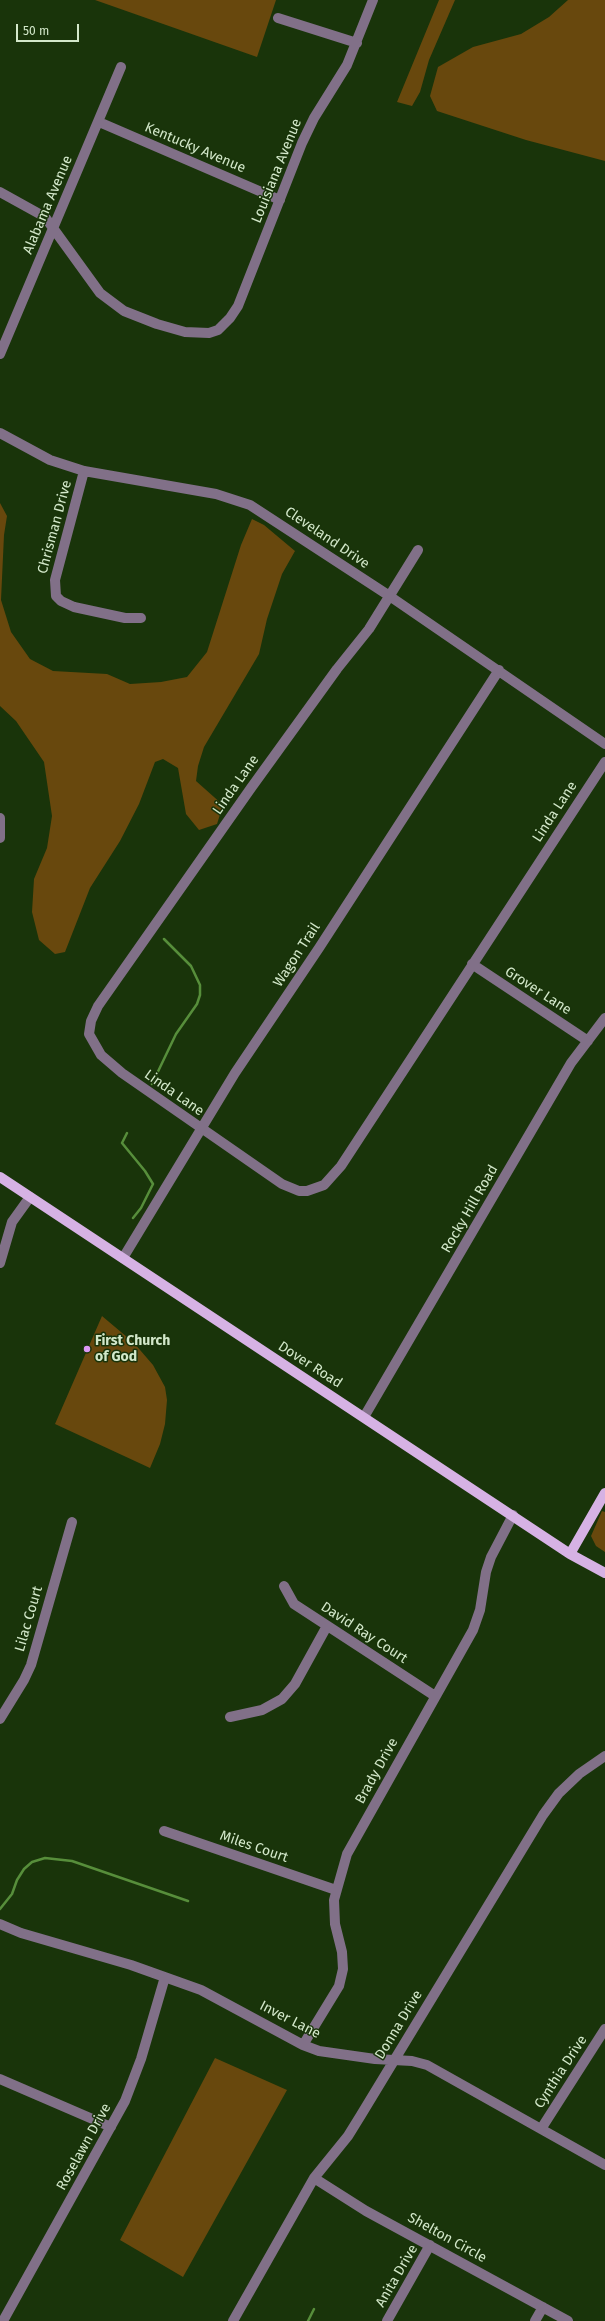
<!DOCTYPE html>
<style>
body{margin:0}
#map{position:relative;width:605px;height:2321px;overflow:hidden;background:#19340a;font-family:"Fira Sans",sans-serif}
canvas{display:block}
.scale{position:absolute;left:16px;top:24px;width:63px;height:18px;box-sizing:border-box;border:2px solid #d3e8ca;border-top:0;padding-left:5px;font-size:12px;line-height:14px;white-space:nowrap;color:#d3e8ca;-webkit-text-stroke:3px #19340a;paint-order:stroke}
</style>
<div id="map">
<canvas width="605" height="2321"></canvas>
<div class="scale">50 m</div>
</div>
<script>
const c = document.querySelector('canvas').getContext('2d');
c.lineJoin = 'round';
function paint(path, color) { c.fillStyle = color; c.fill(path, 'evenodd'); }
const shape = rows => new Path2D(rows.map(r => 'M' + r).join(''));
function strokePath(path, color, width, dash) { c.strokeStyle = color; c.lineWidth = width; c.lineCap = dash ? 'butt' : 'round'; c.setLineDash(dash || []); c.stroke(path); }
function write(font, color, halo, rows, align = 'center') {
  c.font = font + ' "Fira Sans",sans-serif'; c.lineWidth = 3; c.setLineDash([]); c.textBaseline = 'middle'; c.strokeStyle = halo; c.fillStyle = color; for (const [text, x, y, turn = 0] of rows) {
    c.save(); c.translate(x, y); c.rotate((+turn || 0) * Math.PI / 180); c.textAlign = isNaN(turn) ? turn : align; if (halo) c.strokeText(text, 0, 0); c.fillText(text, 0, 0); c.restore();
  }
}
const green = shape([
 [95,0,276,0,257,57],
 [439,0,455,0,429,60,420,92,412,106,397,102],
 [568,0,605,0,605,161,526,140,437,111,430,96,438,67,473,47,521,34,549,17],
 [0,503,7,516,4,535,1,600,11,632,30,659,53,671,107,674,130,684,161,682,187,677,207,652,241,545,252,519,264,525,295,551,282,574,267,619,259,654,204,747,198,766,196,781,223,805,217,824,199,830,186,814,178,768,163,759,155,762,139,804,120,841,90,888,65,952,55,954,39,940,32,912,34,879,47,848,52,816,44,762,16,721,0,706],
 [102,1316,134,1343,153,1365,165,1387,167,1400,165,1424,160,1444,150,1468,55,1424],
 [602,1511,605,1512,605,1552,596,1546,591,1536],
 [215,2058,287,2090,183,2277,120,2240]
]);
const stream = shape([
 [152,1084,176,1034,197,1004,200,995,200,985,191,966,164,939],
 [127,1133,122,1143,145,1171,153,1184,141,1208,133,1218],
 [0,1909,12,1894,17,1880,24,1869,32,1862,45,1858,72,1861,188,1901],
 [308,2321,314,2309]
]);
const minor = shape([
 [278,18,357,43],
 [99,122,280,200],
 [0,192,45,217,100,293,124,311,157,324,185,332,209,333,218,330,230,318,238,306,302,143,314,118,347,65,373,0],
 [0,354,121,67],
 [0,433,50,460,84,471,216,494,250,505,388,595,605,744],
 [84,471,55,580,56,596,61,601,74,607,125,618,141,618],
 [418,550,369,629,337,669,251,788,98,1006,91,1021,89,1034,101,1055,122,1073,282,1184,299,1191,307,1191,324,1185,341,1166,605,762],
 [0,818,0,838],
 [472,964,588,1041],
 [123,1258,235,1073,319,948,499,670],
 [0,1263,12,1222,30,1197],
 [364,1417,571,1063,605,1018],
 [284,1586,294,1604,435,1696],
 [230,1717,262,1710,282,1699,295,1684,327,1626],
 [0,1719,24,1680,31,1665,72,1522],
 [164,1831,336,1890],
 [0,1924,21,1933,131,1965,201,1990,303,2045,319,2051,375,2059,412,2061,427,2065,605,2165],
 [303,2045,339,1986,343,1969,342,1952,335,1924,334,1900,347,1854,473,1630,480,1610,486,1572,491,1557,513,1515],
 [0,2079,111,2127],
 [541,2129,605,2029],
 [314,2178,366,2211,568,2321],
 [3,2321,125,2101,141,2059,165,1977],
 [233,2321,314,2178,348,2136,361,2115,543,1815,559,1793,579,1774,605,1756],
 [387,2321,430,2245],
 [535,2321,543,2307]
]);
const major = shape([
 [0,1177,570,1554,605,1573],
 [570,1554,605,1493]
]);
const markers = [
 [87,1349,4,"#dc99f5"]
];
const streetNames = [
 ["Kentucky Avenue",195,148,23],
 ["Louisiana Avenue",277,171,-68],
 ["Alabama Avenue",48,205,-67],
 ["Chrisman Drive",55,527,-75],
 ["Cleveland Drive",327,538,34],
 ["Linda Lane",236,785,-55],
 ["Linda Lane",555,812,-57],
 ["Wagon Trail",297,955,-57],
 ["Grover Lane",538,991,33],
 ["Linda Lane",174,1093,35],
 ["Rocky Hill Road",470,1209,-60],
 ["Dover Road",310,1365,33],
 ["Lilac Court",29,1619,-74],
 ["David Ray Court",364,1633,33],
 ["Brady Drive",377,1771,-61],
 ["Miles Court",254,1847,19],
 ["Inver Lane",290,2020,27],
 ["Donna Drive",399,2025,-59],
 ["Cynthia Drive",561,2072,-57],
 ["Roselawn Drive",84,2147,-61],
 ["Shelton Circle",447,2238,29],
 ["Anita Drive",397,2276,-60]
];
const poiNames = [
 ["First Church",95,1341],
 ["of God",95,1357]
];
paint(green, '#68480d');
strokePath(stream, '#578e3b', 2.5);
strokePath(minor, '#817088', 10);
strokePath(major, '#d6b2e4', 10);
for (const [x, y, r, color] of markers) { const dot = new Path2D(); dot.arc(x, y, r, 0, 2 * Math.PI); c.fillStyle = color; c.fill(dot); strokePath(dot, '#19340a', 1.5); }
write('14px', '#d3e8ca', '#19340a', streetNames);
write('bold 14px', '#d3e8ca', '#19340a', poiNames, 'left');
</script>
